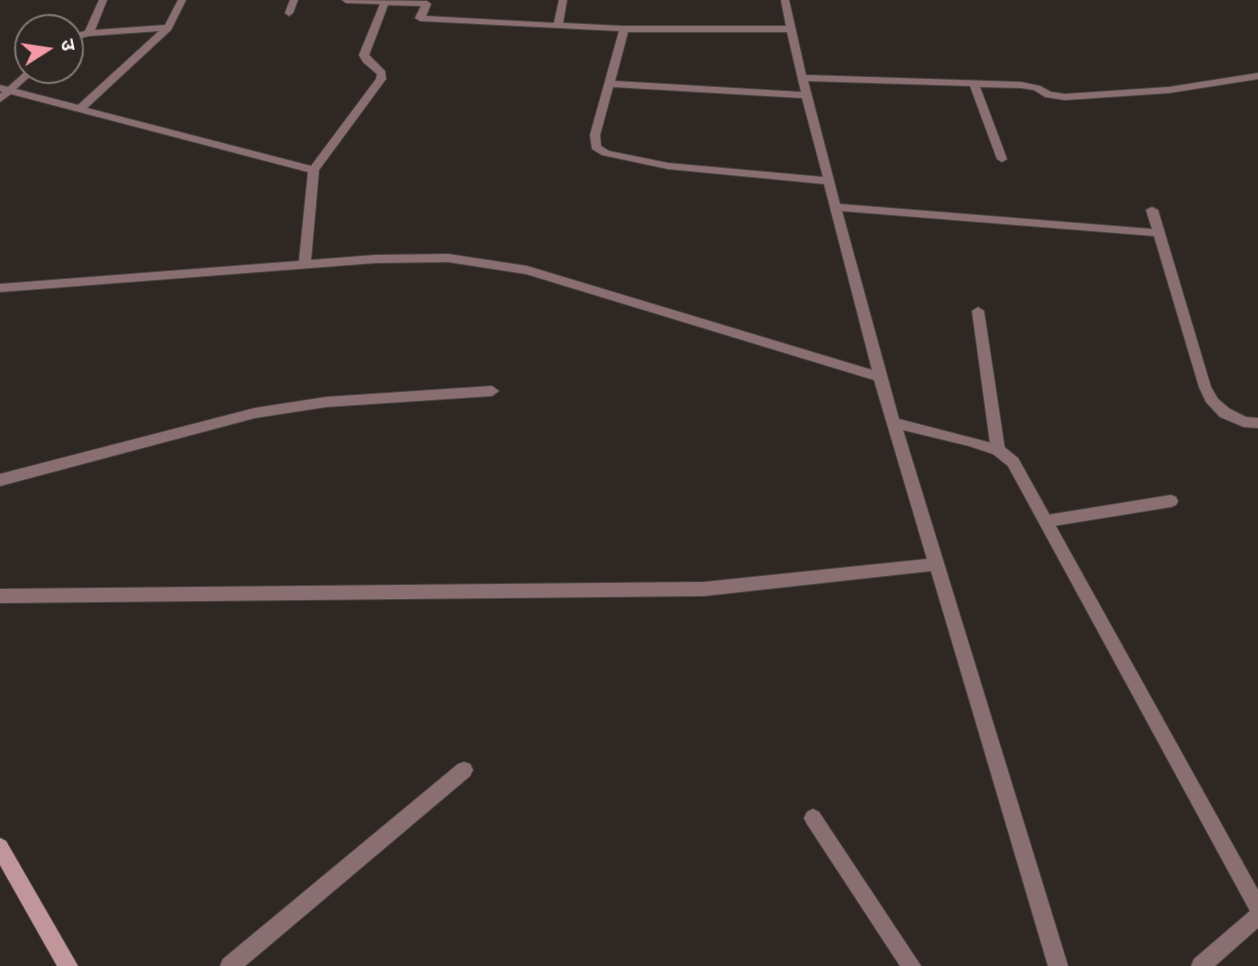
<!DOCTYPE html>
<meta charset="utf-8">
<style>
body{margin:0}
#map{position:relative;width:1258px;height:966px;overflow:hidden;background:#2f2723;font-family:"Nunito Sans","Noto Sans Devanagari",sans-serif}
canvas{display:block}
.north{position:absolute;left:14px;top:14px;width:70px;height:70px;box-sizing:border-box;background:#2f2723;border:2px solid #807975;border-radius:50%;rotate:78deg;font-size:19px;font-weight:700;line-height:28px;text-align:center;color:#f9f3f1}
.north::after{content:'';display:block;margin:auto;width:24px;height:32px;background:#f49aa7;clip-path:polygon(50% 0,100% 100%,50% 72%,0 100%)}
</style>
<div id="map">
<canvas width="1258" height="966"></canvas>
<div class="north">उ</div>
</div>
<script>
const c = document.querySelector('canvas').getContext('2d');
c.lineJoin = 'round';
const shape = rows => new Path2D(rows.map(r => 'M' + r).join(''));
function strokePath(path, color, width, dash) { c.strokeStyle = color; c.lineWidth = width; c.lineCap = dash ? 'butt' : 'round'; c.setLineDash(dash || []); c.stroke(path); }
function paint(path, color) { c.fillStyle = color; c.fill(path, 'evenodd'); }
const lane = shape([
 [978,307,984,311,1005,450,998,455,991,450,972,311,978,307],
 [1171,495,1176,497,1178,501,1176,505,1171,507,1047,527,1042,525,1040,521,1042,517,1047,515,1171,495],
 [813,809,819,812,921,966,900,966,807,824,804,818,807,812,813,809]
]);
const street = shape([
 [99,0,107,0,95,30,165,25,178,0,186,0,171,30,87,108,311,166,376,79,377,74,363,62,359,55,380,4,346,3,342,0,427,1,431,4,426,16,554,23,559,0,567,0,563,23,624,26,786,26,781,0,789,0,806,75,1021,82,1040,86,1051,92,1065,94,1169,87,1258,73,1258,79,1169,93,1065,100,1045,97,1034,90,1021,88,980,87,1007,159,1002,162,997,159,970,86,808,81,840,204,1152,229,1146,210,1152,207,1158,210,1211,387,1218,399,1230,409,1246,417,1258,418,1258,428,1244,427,1220,417,1206,402,1199,387,1154,236,842,211,899,419,1003,446,1018,458,1258,890,1258,928,1215,966,1191,966,1194,959,1250,911,1008,466,993,454,969,446,903,430,1068,966,1048,966,931,571,704,596,0,603,0,589,704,582,927,559,874,380,526,274,448,262,375,263,0,292,0,284,299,261,308,172,11,94,0,102,0,94,2,92,0,91,0,85,8,87,28,69,37,70,16,89,78,105,159,31,89,36,70,41,70,35,85,31,99,0],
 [388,5,421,6,415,18,420,21,619,31,590,135,592,149,602,155,668,169,824,184,872,370,527,266,448,254,375,255,311,260,319,170,386,79,385,71,369,55,388,5],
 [628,32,787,32,801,92,615,81,628,32],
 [613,87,802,98,823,177,668,163,609,151,601,146,600,135,613,87],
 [290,0,298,0,293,13,289,16,285,13,290,0],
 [492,386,499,391,492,396,326,407,255,418,0,486,0,474,255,408,326,397,492,386],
 [464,762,470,764,473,770,470,776,245,966,220,966,223,959,458,764,464,762]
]);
const secondary = shape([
 [0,838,6,841,78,966,57,966,0,865,0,838]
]);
strokePath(lane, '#4b4440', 2);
strokePath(street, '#4b4440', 2);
strokePath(secondary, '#4b4440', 2);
paint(lane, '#896e72');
paint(street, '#896e72');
paint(secondary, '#c0969b');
</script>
